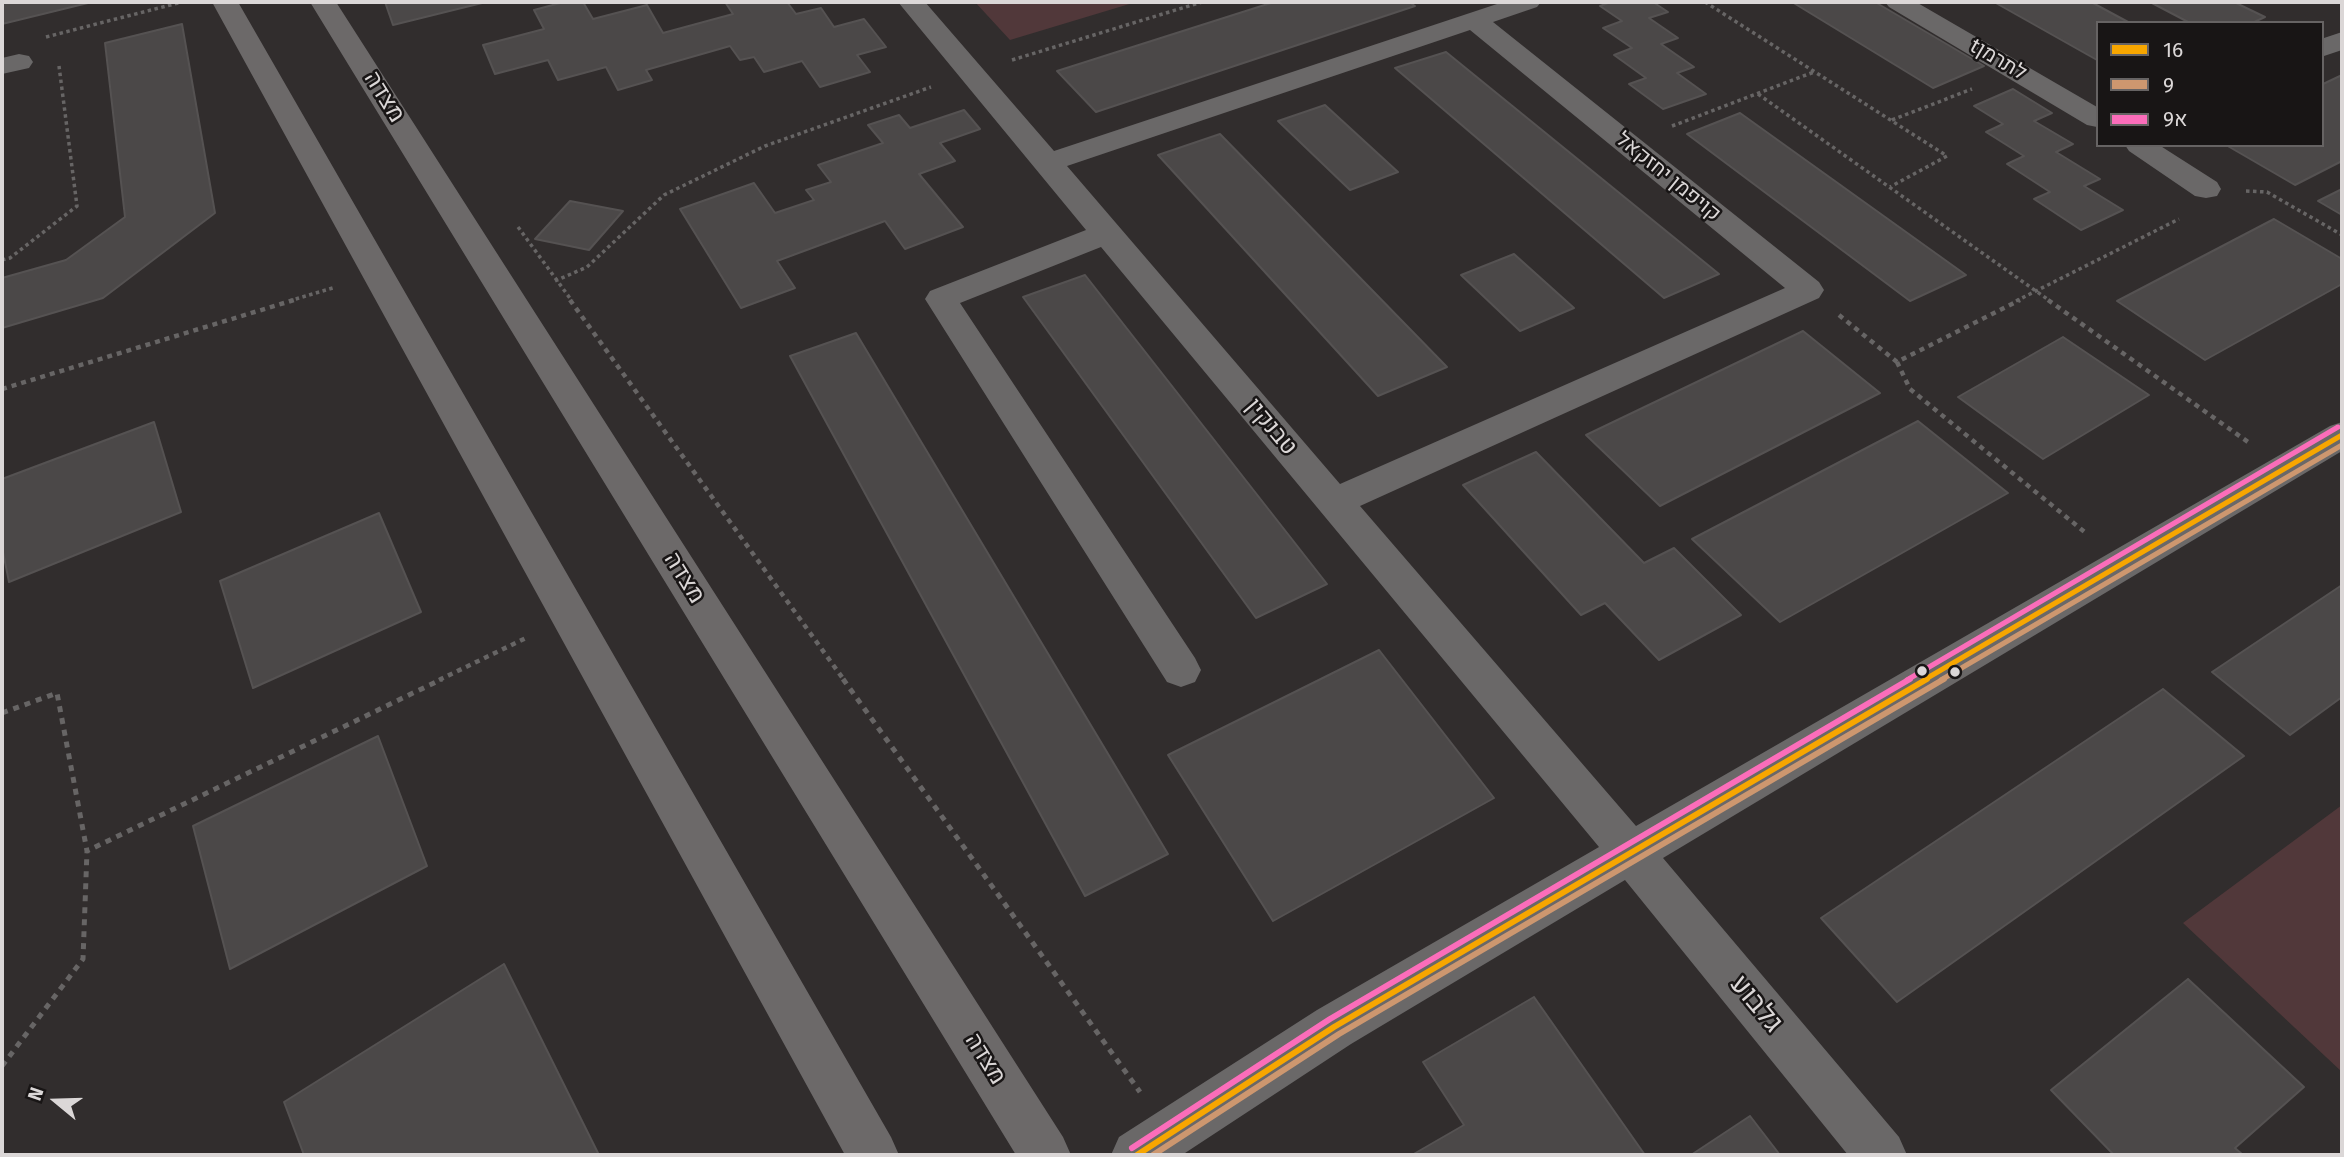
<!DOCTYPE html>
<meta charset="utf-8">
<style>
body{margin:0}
#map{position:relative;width:2344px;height:1157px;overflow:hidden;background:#312d2d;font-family:"Fira Sans",Heebo,sans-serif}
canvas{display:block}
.frame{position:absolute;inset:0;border:4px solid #dbd7d7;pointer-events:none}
.legend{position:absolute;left:2096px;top:21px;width:228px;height:126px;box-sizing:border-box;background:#181515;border:2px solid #666363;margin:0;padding:9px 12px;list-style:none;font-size:21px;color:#dbd7d7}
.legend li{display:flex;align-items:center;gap:14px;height:35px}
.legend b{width:35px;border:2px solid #666363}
.north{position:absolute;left:21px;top:1066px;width:70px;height:70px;-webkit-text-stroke:5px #181515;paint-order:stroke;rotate:289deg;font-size:19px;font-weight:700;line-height:28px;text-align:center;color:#dbd7d7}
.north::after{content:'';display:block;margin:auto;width:24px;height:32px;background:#dbd7d7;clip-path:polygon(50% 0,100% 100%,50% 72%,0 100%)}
</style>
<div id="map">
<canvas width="2344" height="1157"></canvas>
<div class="frame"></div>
<ul class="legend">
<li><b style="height:9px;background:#f7a600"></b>16</li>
<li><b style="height:9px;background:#cd976f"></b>9</li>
<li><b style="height:9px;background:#fb6dba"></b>9א</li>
</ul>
<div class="north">N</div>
</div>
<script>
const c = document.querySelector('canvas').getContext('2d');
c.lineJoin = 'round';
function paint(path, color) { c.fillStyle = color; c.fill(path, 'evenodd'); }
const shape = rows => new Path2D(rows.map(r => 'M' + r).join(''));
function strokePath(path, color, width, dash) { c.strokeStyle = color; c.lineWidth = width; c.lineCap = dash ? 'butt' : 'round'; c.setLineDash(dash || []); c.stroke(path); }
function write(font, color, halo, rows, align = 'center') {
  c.font = font + ' "Fira Sans",Heebo,sans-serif'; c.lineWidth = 5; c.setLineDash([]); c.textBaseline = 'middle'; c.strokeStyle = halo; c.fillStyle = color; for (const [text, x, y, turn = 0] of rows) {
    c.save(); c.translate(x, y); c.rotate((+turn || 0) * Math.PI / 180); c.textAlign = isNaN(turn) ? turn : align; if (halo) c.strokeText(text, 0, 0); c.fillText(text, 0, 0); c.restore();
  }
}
const green = shape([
 [975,2,1136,2,1010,40],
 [2342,805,2342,1072,2183,923]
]);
const building = shape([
 [2,2,92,2,2,24,2,2],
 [385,2,482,2,482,3,393,25,385,2],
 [564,2,583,2,593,19,647,5,663,33,733,14,725,2,787,2,796,14,821,8,834,27,864,19,886,47,857,55,870,72,820,87,802,61,764,72,754,57,740,60,730,46,646,70,652,80,618,90,606,67,558,80,548,60,495,74,483,45,544,29,534,10,564,2],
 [1274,2,1409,2,1415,6,1096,112,1057,71,1274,2],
 [1611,2,1653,2,1668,12,1649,18,1678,38,1661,44,1694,67,1677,73,1706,94,1663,109,1629,84,1646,78,1614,55,1632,48,1603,28,1622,21,1600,6,1611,2],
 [1792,2,1875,2,1984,66,1933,88,1792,2],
 [1994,2,2091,2,2130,23,2097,23,2097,60,1994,2],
 [2150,2,2234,2,2265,17,2252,23,2190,23,2150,2],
 [182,24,215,213,103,298,2,328,2,278,66,260,125,217,105,43,182,24],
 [1446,52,1719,274,1664,298,1395,68,1446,52],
 [2342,75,2342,161,2295,185,2226,145,2321,145,2321,85,2342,75],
 [2013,89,2052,113,2034,121,2073,144,2056,152,2100,179,2084,186,2123,210,2081,230,2034,199,2050,192,2007,164,2024,156,1986,132,2003,124,1974,106,2013,89],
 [1325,105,1398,172,1350,190,1278,121,1325,105],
 [964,110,980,129,940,143,955,161,919,174,963,227,905,249,885,221,777,261,795,288,741,308,680,209,754,183,775,213,814,200,806,190,831,182,818,165,883,143,868,125,899,115,910,128,964,110],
 [1740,113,1966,275,1910,301,1687,134,1740,113],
 [1220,134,1447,367,1378,396,1158,155,1220,134],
 [2342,189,2342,215,2318,201,2342,189],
 [570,201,623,211,589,250,535,239,570,201],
 [2274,219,2342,259,2342,284,2205,360,2117,301,2274,219],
 [1514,254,1574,308,1520,331,1461,275,1514,254],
 [1085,275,1327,584,1256,618,1023,297,1085,275],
 [1803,331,1880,393,1660,506,1586,435,1803,331],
 [856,333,1168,854,1085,896,790,356,856,333],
 [2063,337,2149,395,2043,459,1958,397,2063,337],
 [1918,421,2008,493,1780,622,1692,539,1918,421],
 [154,422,181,512,9,582,2,547,2,479,154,422],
 [1536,452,1644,563,1674,548,1741,615,1659,660,1605,603,1581,615,1463,485,1536,452],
 [379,513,421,612,253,688,220,581,379,513],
 [2342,585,2342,697,2290,735,2212,672,2342,585],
 [1379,650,1494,798,1273,921,1168,755,1379,650],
 [2163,689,2244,756,1897,1002,1821,918,2163,689],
 [378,736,427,866,230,969,193,826,378,736],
 [504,964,599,1155,304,1155,284,1102,504,964],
 [2188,979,2304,1087,2235,1148,2243,1155,2114,1155,2051,1090,2188,979],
 [1534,997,1645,1155,1412,1155,1464,1125,1423,1062,1534,997],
 [1750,1116,1780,1155,1691,1155,1750,1116]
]);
const pathFar2 = shape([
 [1705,2,1947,156,1890,187],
 [46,37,182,2],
 [1012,60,1202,2],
 [1758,94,2050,301],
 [1892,120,1972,89],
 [1672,126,1814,72],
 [2246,191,2267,192,2342,235],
 [518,227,572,301],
 [2,260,10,258,77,206,59,66],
 [555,281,587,267,664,195,765,146,931,87],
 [289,301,336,287],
 [2016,301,2179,219]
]);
const pathFar1 = shape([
 [570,300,844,680],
 [2048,300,2248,442],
 [1839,315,1897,362,2020,300],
 [1897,362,1910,389,2087,534],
 [2,389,294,300],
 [439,680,528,637]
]);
const path = shape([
 [843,679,1140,1092],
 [2,713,57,693,87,851,442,679],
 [2,1066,83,959,87,851]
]);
const minor = shape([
 [898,2,925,2,1054,151,1503,2,1541,2,1537,7,1493,22,1819,282,1824,290,1819,298,1360,506,1636,826,2330,426,2342,422,2342,451,1663,858,1899,1137,1907,1155,1848,1155,1625,880,1351,1044,1182,1155,1111,1155,1119,1137,1317,1010,1599,847,1101,247,960,303,1195,658,1201,670,1195,682,1181,687,1167,682,925,299,930,291,1086,230,898,2],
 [1470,30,1785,288,1340,484,1067,166,1470,30],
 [1885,2,1916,2,2097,107,2097,127,2087,125,1889,7,1885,2],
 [2342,32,2342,50,2321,57,2321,39,2342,32],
 [19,54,29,56,33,62,29,68,2,74,2,58,19,54],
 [2125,145,2159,145,2217,182,2221,189,2217,196,2206,198,2195,196,2129,151,2125,145]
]);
const major = shape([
 [212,2,238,2,891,1137,899,1155,845,1155,212,2],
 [310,2,336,2,1063,1137,1071,1155,1016,1155,310,2]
]);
const bus1Far1 = shape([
 [1924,680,2342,435]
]);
const bus1 = shape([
 [1137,1155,1334,1027,1927,679]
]);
const bus2Far1 = shape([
 [1941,680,2342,445]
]);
const bus2 = shape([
 [1153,1155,1339,1034,1944,679]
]);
const bus3Far1 = shape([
 [1907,680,2338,427]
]);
const bus3 = shape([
 [1132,1148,1330,1019,1910,679]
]);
const markers = [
 [1922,671,6,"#dbd7d7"],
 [1955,672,6,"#dbd7d7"]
];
const farStreetnames = [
 ["tלתרמן",1998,60,30],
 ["קויפמן יחזקאל",1668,177,39]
];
const streetNames = [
 ["מצדה",384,97,58],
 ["טבנקין",1271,427,50],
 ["מצדה",684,578,58],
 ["מצדה",985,1059,58]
];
const nearStreetnames = [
 ["גלבוע",1756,1004,50]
];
paint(green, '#51383a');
paint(building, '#4b4848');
strokePath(building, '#555252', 2);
strokePath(pathFar2, '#676565', 3.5, [3.5, 3.5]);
strokePath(pathFar1, '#676565', 4.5, [5, 5]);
strokePath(path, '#676565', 5, [6, 6]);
paint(minor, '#6a6868');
paint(major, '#6c6969');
strokePath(bus1Far1, '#f7a600', 5);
strokePath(bus1, '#f7a600', 6);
strokePath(bus2Far1, '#cd976f', 5);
strokePath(bus2, '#cd976f', 6);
strokePath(bus3Far1, '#fb6dba', 5);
strokePath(bus3, '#fb6dba', 6);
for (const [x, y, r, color] of markers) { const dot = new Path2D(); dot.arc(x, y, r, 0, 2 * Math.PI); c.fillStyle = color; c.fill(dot); strokePath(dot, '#181515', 2.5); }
write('21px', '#dbd7d7', '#181515', farStreetnames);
write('24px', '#dbd7d7', '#181515', streetNames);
write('28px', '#dbd7d7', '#181515', nearStreetnames);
</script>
